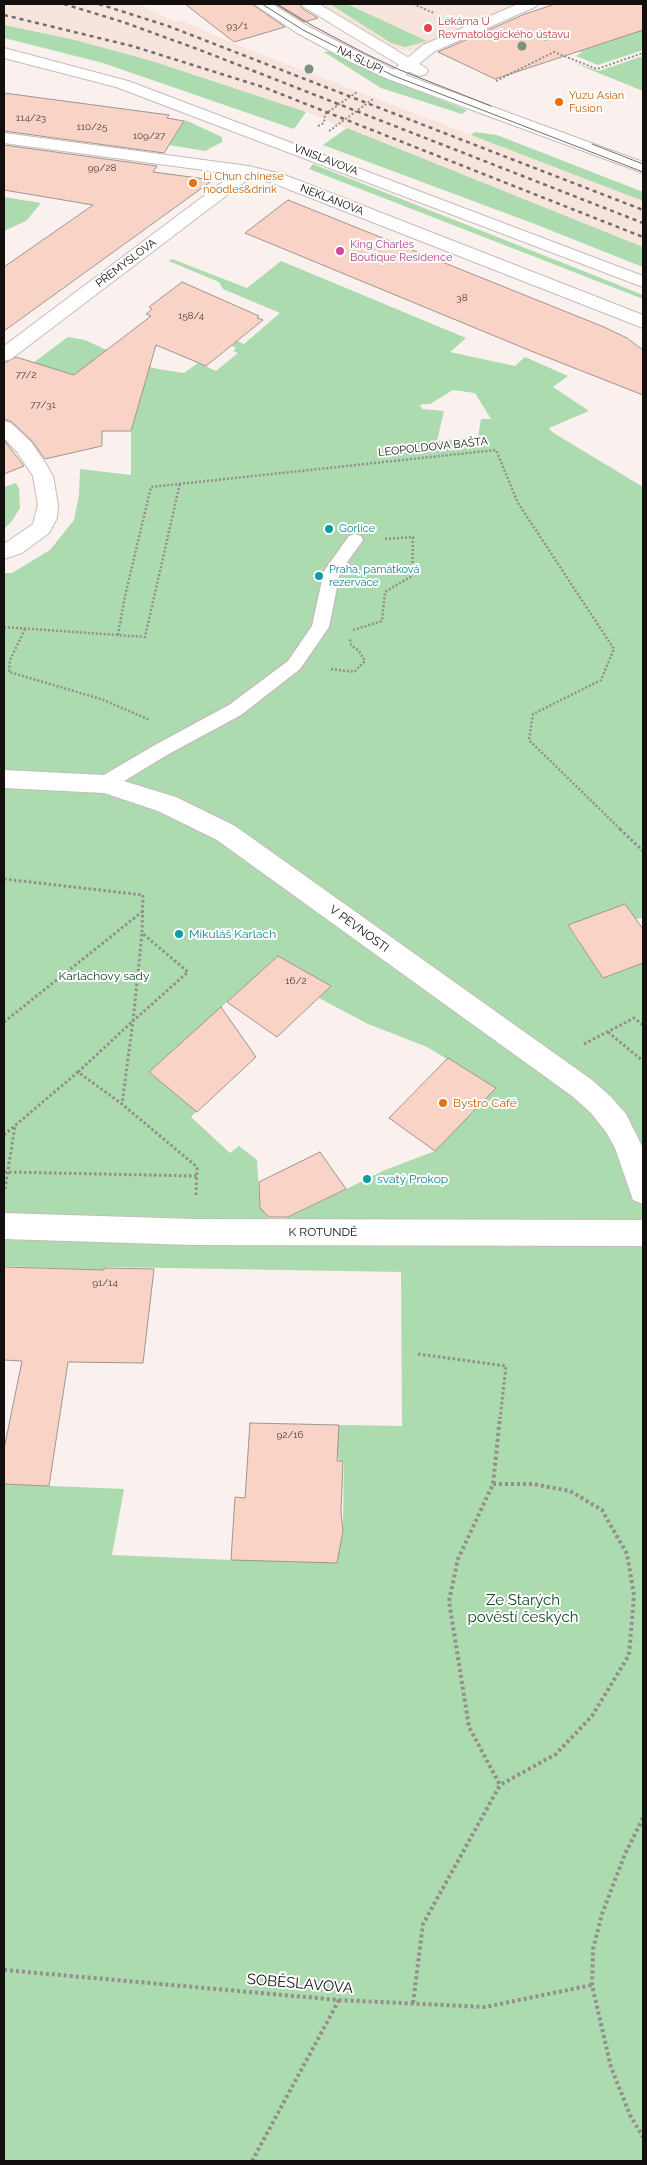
<!DOCTYPE html>
<meta charset="utf-8">
<style>
body{margin:0}
#map{position:relative;width:647px;height:2165px;overflow:hidden;background:#faf0ed;font-family:Raleway,sans-serif}
canvas{display:block}
.frame{position:absolute;inset:0;border:5px solid #130f0e;pointer-events:none}
</style>
<div id="map">
<canvas width="647" height="2165"></canvas>
<div class="frame"></div>
</div>
<script>
const c = document.querySelector('canvas').getContext('2d');
c.lineJoin = 'round';
function paint(path, color) { c.fillStyle = color; c.fill(path, 'evenodd'); }
const shape = rows => new Path2D(rows.map(r => 'M' + r).join(''));
function strokePath(path, color, width, dash) { c.strokeStyle = color; c.lineWidth = width; c.lineCap = dash ? 'butt' : 'round'; c.setLineDash(dash || []); c.stroke(path); }
function write(font, color, halo, rows, align = 'center') {
  c.font = font + ' Raleway,sans-serif'; c.lineWidth = 4; c.setLineDash([]); c.textBaseline = 'middle'; c.strokeStyle = halo; c.fillStyle = color; for (const [text, x, y, turn = 0] of rows) {
    c.save(); c.translate(x, y); c.rotate((+turn || 0) * Math.PI / 180); c.textAlign = isNaN(turn) ? turn : align; if (halo) c.strokeText(text, 0, 0); c.fillText(text, 0, 0); c.restore();
  }
}
const built = shape([
 [4,4,137,4,173,21,183,21,232,43,643,201,643,247,306,112,152,61,75,40,4,25],
 [320,4,514,4,435,43,410,51,395,49]
]);
const green = shape([
 [330,4,347,4,427,41,405,47,391,43],
 [566,4,604,4,610,14,643,30,643,50,598,65,576,56,582,52,569,46,605,21],
 [4,25,75,40,152,61,306,112,294,129,103,63,4,38],
 [330,51,393,81,467,110,462,114,381,88,324,52],
 [643,56,643,91,574,63,599,71],
 [185,120,222,137,222,142,205,151,169,145],
 [347,128,643,247,643,267,532,223,323,145],
 [475,132,497,135,643,192,643,201,471,135],
 [313,164,616,284,643,295,643,299,309,169],
 [4,197,41,203,26,221,4,231],
 [172,259,247,288,281,261,466,338,450,352,515,366,525,357,568,376,553,387,589,411,549,428,552,432,643,487,643,918,636,919,625,904,568,926,603,978,643,963,643,2161,4,2161,4,1484,124,1489,112,1555,231,1560,343,1523,344,1461,339,1461,337,1453,339,1425,402,1426,401,1272,109,1267,104,1268,104,1270,4,1266,4,573,12,573,50,550,74,520,79,495,80,469,131,475,131,431,139,402,114,388,33,363,68,337,85,340,135,363,158,369,184,373,198,363,216,371,238,353,233,351,236,348,232,346,237,341,244,344,280,313,223,289,219,282,169,261],
 [453,390,475,393,491,419,481,419,478,437,437,441,444,411,422,409,420,405,411,407,424,404,430,404],
 [278,956,330,986,319,998,368,1024,427,1047,495,1088,435,1151,385,1170,275,1224,260,1208,257,1160,239,1146,230,1153,191,1117,197,1111,149,1072],
 [16,483,19,489,20,508,12,521,4,529,4,487]
]);
const building = shape([
 [185,4,252,4,285,27,234,42,185,4],
 [275,4,299,4,303,9,318,18,304,22,275,4],
 [555,4,643,4,643,30,495,79,438,52,525,14,555,4],
 [4,93,169,115,167,118,184,121,164,153,4,131,4,93],
 [4,145,157,166,153,172,213,180,4,331,4,267,93,205,4,190,4,145],
 [288,200,604,327,627,338,643,350,643,395,531,351,245,233,288,200],
 [182,282,259,316,257,318,263,320,206,366,156,345,131,431,102,431,102,446,45,459,32,441,12,422,4,419,4,363,16,357,74,375,151,316,146,314,152,309,149,307,182,282],
 [4,440,24,466,4,474,4,440],
 [625,904,643,929,643,963,603,978,568,925,625,904],
 [278,956,331,986,277,1037,227,1002,278,956],
 [221,1007,256,1057,197,1112,149,1072,221,1007],
 [448,1058,496,1088,435,1151,389,1118,448,1058],
 [320,1152,346,1189,288,1217,269,1217,260,1208,259,1182,320,1152],
 [4,1267,104,1270,104,1268,154,1269,143,1363,68,1362,49,1486,4,1484,4,1449,22,1361,4,1360,4,1267],
 [250,1423,339,1425,337,1461,343,1461,341,1512,343,1531,337,1563,231,1560,235,1497,245,1498,250,1423]
]);
const pathFar3 = shape([
 [413,4,434,13],
 [496,81,554,52,597,69,643,53],
 [318,126,324,123,325,114,357,92],
 [329,131,373,99]
]);
const pathFar2 = shape([
 [4,627,145,637,180,483],
 [25,629,10,660,9,672,101,699,150,720],
 [353,630,382,621,385,592,412,576,413,537,385,539],
 [118,635,125,596,151,487,496,450,518,503,614,649,601,680,533,714,529,740,621,830],
 [331,669,354,672,365,661,359,651,351,645,350,639]
]);
const pathFar1 = shape([
 [620,829,643,851],
 [4,879,143,895,142,933,188,972,133,1021,122,1104],
 [4,1022,143,911],
 [608,1032,643,1061],
 [584,1044,634,1018,643,1025],
 [78,1072,133,1021,142,934],
 [4,1135,78,1072,122,1104,197,1167,196,1195],
 [4,1172,197,1176],
 [5,1189,15,1126],
 [418,1354,506,1366,500,1419]
]);
const path = shape([
 [493,1484,533,1484,570,1491,602,1510,627,1554,634,1595,629,1655,592,1716,556,1754,500,1785],
 [643,1818,625,1854,602,1914,593,1949,592,1985,611,2067,630,2115,643,2137],
 [4,1970,339,2000,485,2007,592,1985],
 [413,2003,423,1924,500,1785,469,1727,449,1601,458,1559,493,1484,500,1417],
 [252,2161,339,2000]
]);
const lane = shape([
 [355,534,361,536,363,540,340,572,329,627,300,669,241,715,167,755,111,789,104,791,97,789,95,784,97,779,155,745,229,705,288,661,312,626,324,571,349,536,355,534]
]);
const street = shape([
 [518,4,538,4,535,7,435,51,400,79,388,79,386,76,423,45,518,4],
 [4,133,248,166,282,174,643,315,643,328,270,182,251,177,11,359,4,361,4,346,233,174,4,143,4,133],
 [4,421,11,423,31,442,46,464,53,476,58,505,57,518,49,533,22,553,4,559,4,544,33,524,38,505,33,476,17,452,4,438,4,421],
 [4,770,104,775,176,797,235,826,592,1080,611,1097,626,1114,643,1148,643,1204,633,1200,615,1148,606,1132,591,1113,572,1096,217,840,158,811,104,793,4,788,4,770],
 [4,1213,194,1219,643,1220,643,1246,194,1245,4,1239,4,1213]
]);
const secondary = shape([
 [254,4,272,4,309,27,400,73,643,162,643,173,388,79,353,63,297,33,254,4],
 [301,4,319,4,426,68,428,71,426,74,420,76,414,74,304,7,301,4],
 [4,48,128,81,643,276,643,287,116,87,4,58,4,48]
]);
const tram = shape([
 [262,4,303,30,394,76,643,172],
 [277,4,313,26,366,54,400,70,491,106],
 [592,144,643,164]
]);
const rail = shape([
 [64,4,123,22,200,50,643,223],
 [99,4,168,26,643,210],
 [4,15,132,46,263,87,643,237]
]);
const trees = [
 [545,36],
 [522,46],
 [309,69]
];
const markers = [
 [428,28,5,"#e0444e"],
 [559,102,5,"#e8710a"],
 [193,183,5,"#e8710a"],
 [340,251,5,"#d1479c"],
 [329,529,5,"#0f9aa8"],
 [319,576,5,"#0f9aa8"],
 [179,934,5,"#0f9aa8"],
 [443,1103,5,"#e8710a"],
 [367,1179,5,"#0f9aa8"]
];
const numberNames = [
 ["93/1",237,26],
 ["114/23",31,118],
 ["110/25",92,127],
 ["109/27",149,136],
 ["99/28",102,168],
 ["38",462,298],
 ["158/4",191,316],
 ["77/2",26,375],
 ["77/31",43,405],
 ["16/2",296,981],
 ["91/14",105,1283],
 ["92/16",290,1435]
];
const farHealthnames = [
 ["Lékárna U",438,22],
 ["Revmatologického ústavu",438,35]
];
const farStreetnames = [
 ["NA SLUPI",360,60,26],
 ["VNISLAVOVA",326,160,21],
 ["NEKLANOVA",332,200,21],
 ["PŘEMYSLOVA",126,263,-37],
 ["LEOPOLDOVA BAŠTA",433,447,-6]
];
const farFoodnames = [
 ["Yuzu Asian",569,96],
 ["Fusion",569,109],
 ["Li Chun chinese",203,177],
 ["noodles&drink",203,190]
];
const farHotelnames = [
 ["King Charles",350,245],
 ["Boutique Residence",350,258]
];
const farCulturenames = [
 ["Gorlice",339,529],
 ["Praha, památková",329,570],
 ["rezervace",329,583]
];
const streetNames = [
 ["V PEVNOSTI",359,929,36],
 ["K ROTUNDĚ",323,1232]
];
const cultureNames = [
 ["Mikuláš Karlach",189,934],
 ["svatý Prokop",377,1179]
];
const parkNames = [
 ["Karlachovy sady",104,976]
];
const foodNames = [
 ["Bystro Café",453,1103]
];
const nearParknames = [
 ["Ze Starých",523,1600],
 ["pověstí českých",523,1617]
];
const nearStreetnames = [
 ["SOBĚSLAVOVA",300,1984,5]
];
paint(built, '#f6e4dd');
paint(green, '#acdbaf');
paint(building, '#f9d3c5');
strokePath(building, '#9e9592', 1);
strokePath(lane, '#c6bcb9', 3);
strokePath(street, '#c6bcb9', 2);
strokePath(secondary, '#c6bcb9', 2);
strokePath(pathFar3, '#968e8c', 2, [2, 2]);
strokePath(pathFar2, '#968e8c', 2.5, [2, 2]);
strokePath(pathFar1, '#968e8c', 3, [2.5, 2.5]);
strokePath(path, '#968e8c', 4, [3, 3]);
paint(lane, '#fff');
paint(street, '#fff');
paint(secondary, '#fff');
strokePath(tram, '#736d6b', 1);
strokePath(rail, '#736d6b', 2.5, [4, 4]);
c.fillStyle = '#79927a';
for (const [x, y] of trees) { c.beginPath(); c.arc(x, y, 4.5, 0, 2 * Math.PI); c.fill(); }
for (const [x, y, r, color] of markers) { const dot = new Path2D(); dot.arc(x, y, r, 0, 2 * Math.PI); c.fillStyle = color; c.fill(dot); strokePath(dot, '#fff', 2); }
write('10px', '#4c403c', null, numberNames);
write('11px', '#be3a42', '#fff', farHealthnames, 'left');
write('11px', '#130f0e', '#fff', farStreetnames);
write('11px', '#c56008', '#fff', farFoodnames, 'left');
write('11px', '#b23c85', '#fff', farHotelnames, 'left');
write('11px', '#0d838f', '#fff', farCulturenames, 'left');
write('12px', '#130f0e', '#fff', streetNames);
write('12px', '#0d838f', '#fff', cultureNames, 'left');
write('12px', '#10461c', '#fff', parkNames);
write('12px', '#c56008', '#fff', foodNames, 'left');
write('15px', '#10461c', '#fff', nearParknames);
write('15px', '#130f0e', '#fff', nearStreetnames);
</script>
